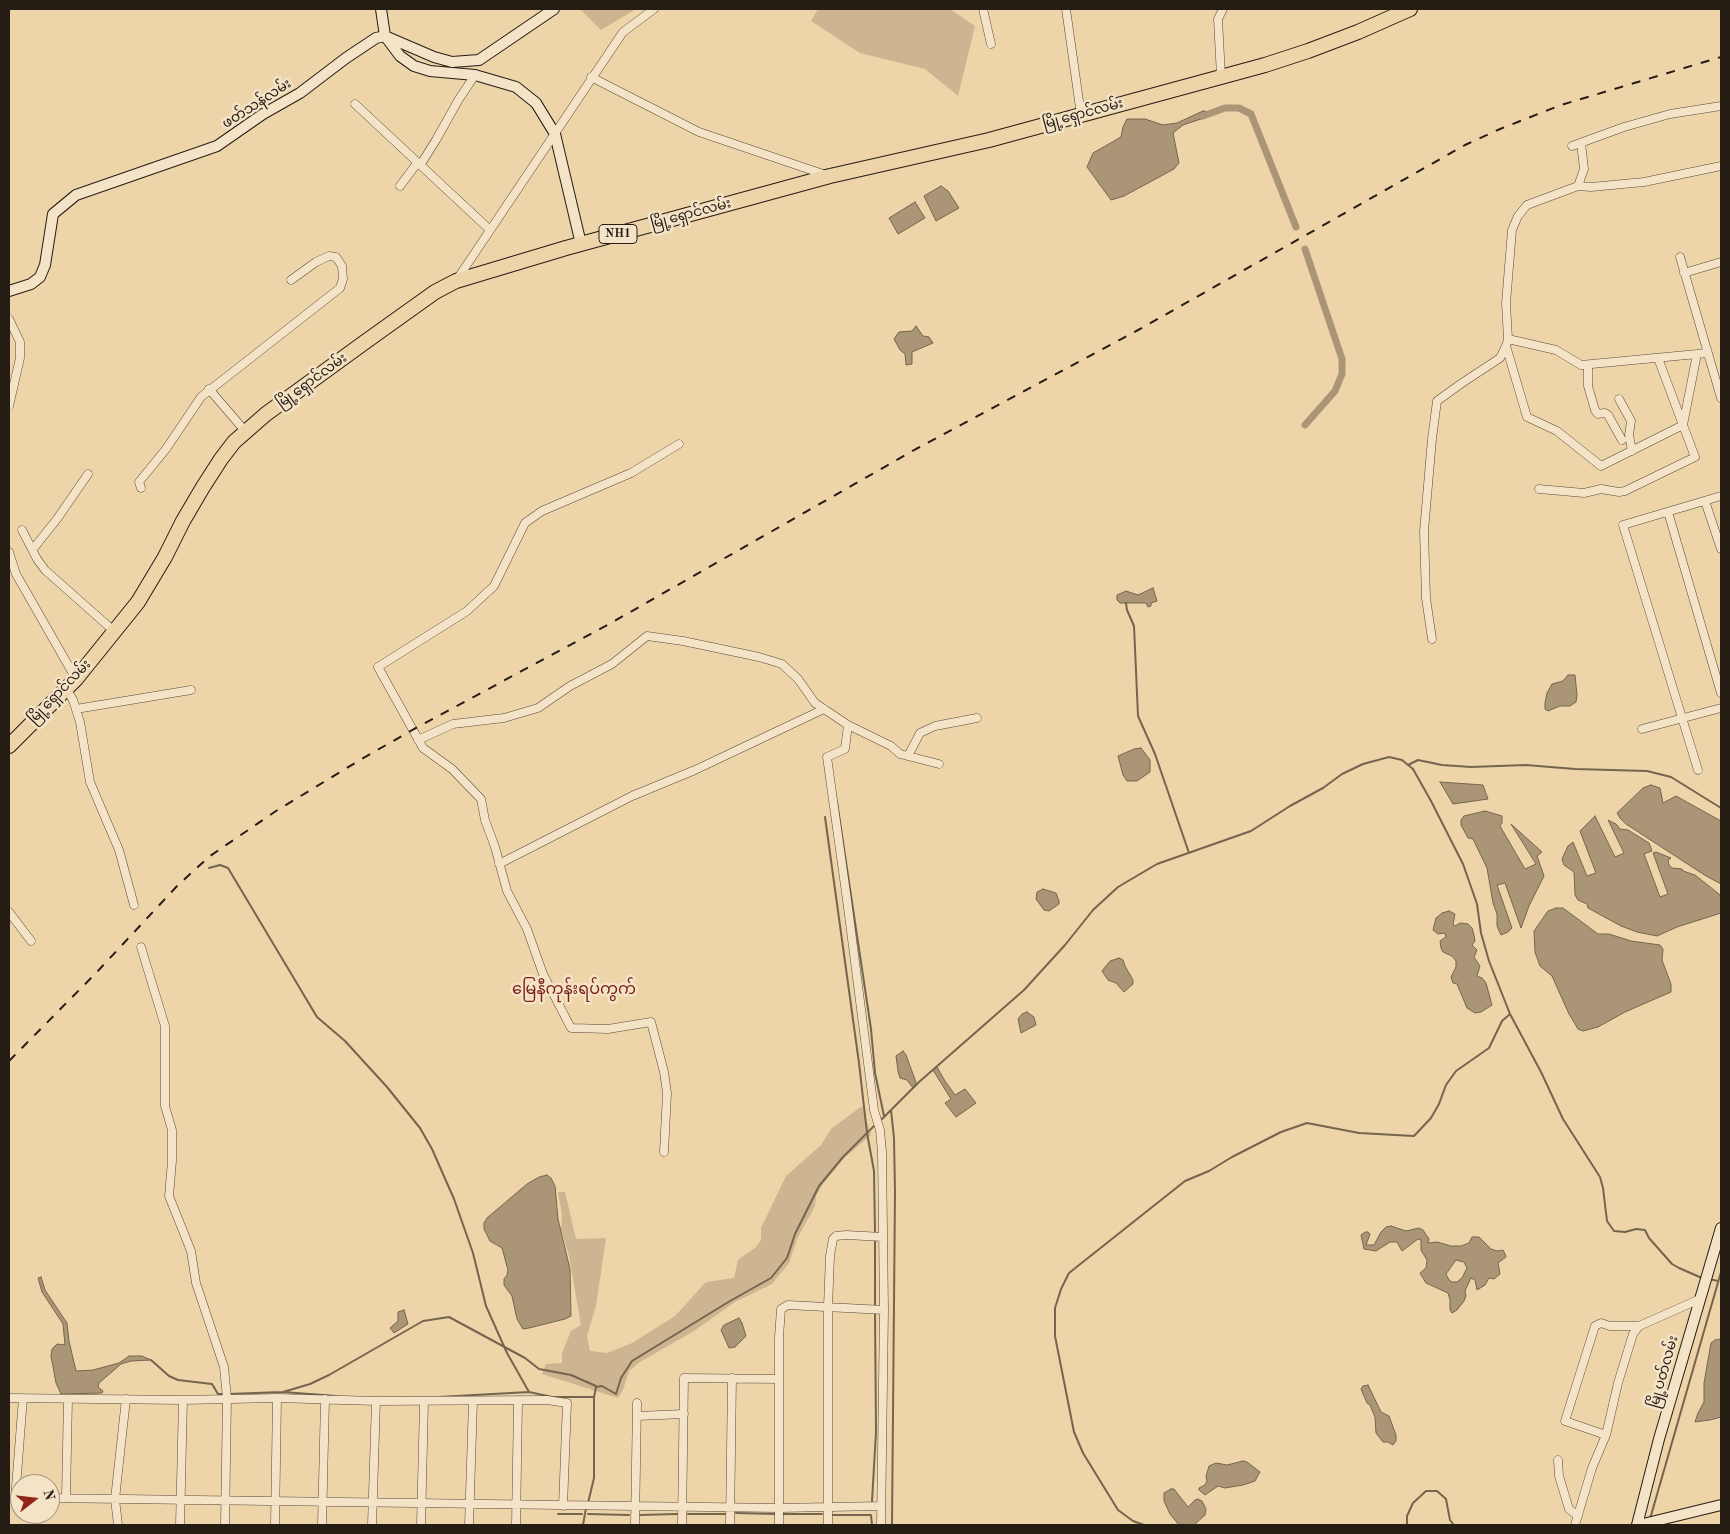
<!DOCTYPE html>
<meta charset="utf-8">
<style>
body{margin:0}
#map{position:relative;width:1730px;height:1534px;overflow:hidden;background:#eed4a9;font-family:"Old Standard TT",serif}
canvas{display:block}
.frame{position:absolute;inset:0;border:10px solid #251c13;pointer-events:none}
.north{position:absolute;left:10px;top:1474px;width:50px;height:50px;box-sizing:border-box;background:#f4e3c7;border:1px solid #a1937f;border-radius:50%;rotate:74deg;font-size:14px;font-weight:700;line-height:20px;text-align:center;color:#251c13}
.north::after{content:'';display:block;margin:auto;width:18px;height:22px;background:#8f2418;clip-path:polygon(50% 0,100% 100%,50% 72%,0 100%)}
</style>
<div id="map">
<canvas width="1730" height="1534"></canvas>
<div class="frame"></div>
<div class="north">N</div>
</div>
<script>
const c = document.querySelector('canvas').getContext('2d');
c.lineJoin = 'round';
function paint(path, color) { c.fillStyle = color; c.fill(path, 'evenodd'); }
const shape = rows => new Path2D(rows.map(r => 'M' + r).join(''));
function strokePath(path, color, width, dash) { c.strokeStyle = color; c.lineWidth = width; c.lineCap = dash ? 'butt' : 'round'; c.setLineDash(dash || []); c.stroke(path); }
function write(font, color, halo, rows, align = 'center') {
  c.font = font + ' "Old Standard TT","Noto Sans Myanmar",serif'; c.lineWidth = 5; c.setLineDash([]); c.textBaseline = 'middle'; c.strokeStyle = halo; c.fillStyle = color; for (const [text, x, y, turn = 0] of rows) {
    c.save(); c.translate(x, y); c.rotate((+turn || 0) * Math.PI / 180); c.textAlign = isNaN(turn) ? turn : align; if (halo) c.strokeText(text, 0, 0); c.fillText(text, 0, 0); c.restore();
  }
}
const green = shape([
 [580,9,636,9,601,30],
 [818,9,950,9,975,26,958,96,925,69,860,53,811,21],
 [862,1106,871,1135,844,1158,823,1184,816,1196,815,1206,797,1239,789,1263,772,1284,735,1302,694,1331,640,1362,629,1371,623,1390,618,1398,542,1374,546,1364,562,1363,562,1353,571,1331,581,1325,569,1256,561,1229,562,1215,558,1192,565,1192,576,1239,606,1238,596,1306,587,1336,590,1351,607,1353,632,1343,675,1316,706,1282,734,1278,738,1260,756,1247,761,1240,761,1228,786,1176,821,1145,831,1129]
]);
const water = shape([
 [1203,111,1210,112,1210,116,1183,125,1173,133,1179,163,1174,169,1124,196,1111,200,1087,167,1093,153,1121,137,1123,127,1127,119,1145,119,1163,125,1177,123,1203,111],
 [941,186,948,191,959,208,936,221,924,196,941,186],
 [915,202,925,218,898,234,889,218,915,202],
 [916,326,923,336,929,337,933,343,912,352,912,364,906,365,905,354,900,350,894,339,899,332,912,331,916,326],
 [1153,588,1157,601,1151,603,1151,606,1148,607,1146,603,1120,603,1117,600,1117,595,1126,591,1138,595,1153,588],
 [1568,675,1575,675,1577,695,1576,702,1570,706,1560,706,1548,711,1545,709,1545,703,1547,693,1552,684,1563,681,1568,675],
 [1141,748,1150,760,1150,772,1137,781,1127,781,1123,775,1118,756,1134,749,1141,748],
 [1440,782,1483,785,1488,799,1453,804,1440,782],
 [1651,785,1660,788,1663,803,1676,796,1721,821,1721,884,1706,876,1626,824,1620,818,1617,813,1643,788,1651,785],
 [1485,811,1502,816,1502,823,1500,826,1525,869,1536,864,1511,824,1542,852,1537,856,1544,876,1529,906,1521,928,1505,883,1497,885,1512,928,1508,932,1501,935,1497,926,1497,914,1493,903,1487,868,1473,839,1468,838,1461,825,1461,820,1464,816,1485,811],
 [1595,816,1615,857,1624,853,1608,820,1616,824,1620,829,1628,830,1649,843,1652,851,1644,854,1660,897,1668,894,1653,853,1656,852,1671,858,1668,860,1669,865,1672,868,1682,869,1683,871,1695,875,1719,894,1721,897,1721,913,1677,927,1657,936,1637,932,1621,926,1588,908,1587,904,1578,900,1575,895,1574,872,1564,865,1562,859,1568,846,1573,842,1587,876,1596,873,1580,831,1595,816],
 [1043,889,1056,893,1059,901,1059,904,1049,911,1044,910,1036,899,1037,892,1043,889],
 [1556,908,1563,908,1598,934,1609,934,1631,941,1660,945,1663,949,1662,960,1671,984,1671,992,1625,1012,1598,1027,1583,1031,1578,1029,1569,1014,1552,976,1540,966,1535,952,1534,931,1548,911,1556,908],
 [1449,911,1455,914,1453,924,1455,926,1460,923,1468,924,1472,928,1474,935,1475,941,1472,945,1477,950,1474,957,1480,966,1477,976,1482,978,1486,983,1492,1005,1481,1012,1475,1013,1467,1008,1457,984,1453,983,1451,977,1456,967,1456,961,1452,956,1443,952,1441,948,1440,941,1446,937,1445,933,1438,934,1433,930,1436,918,1442,913,1449,911],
 [1119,958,1123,960,1125,966,1133,980,1133,984,1124,992,1116,983,1108,980,1102,971,1110,961,1119,958],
 [1027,1012,1034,1017,1036,1025,1021,1033,1018,1019,1022,1014,1027,1012],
 [903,1051,906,1055,917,1085,913,1088,907,1080,900,1078,898,1071,896,1056,903,1051],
 [937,1067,945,1081,955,1095,965,1089,976,1103,956,1117,945,1103,951,1099,933,1070,937,1067],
 [547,1175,551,1178,555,1186,558,1219,570,1269,571,1316,565,1319,529,1328,523,1329,517,1319,512,1296,504,1285,504,1279,507,1275,508,1270,502,1248,490,1241,484,1229,484,1223,487,1218,527,1184,539,1177,547,1175],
 [1391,1226,1406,1231,1419,1228,1423,1230,1429,1239,1428,1243,1437,1242,1451,1246,1461,1246,1469,1243,1472,1237,1479,1237,1491,1249,1497,1251,1503,1250,1505,1254,1506,1257,1498,1263,1500,1274,1494,1279,1489,1278,1485,1285,1477,1290,1475,1280,1471,1278,1465,1291,1466,1296,1464,1301,1457,1310,1452,1313,1450,1310,1450,1300,1448,1293,1426,1283,1420,1273,1426,1268,1427,1260,1421,1250,1421,1240,1418,1239,1402,1251,1397,1242,1390,1242,1376,1251,1364,1249,1361,1235,1365,1232,1368,1232,1370,1234,1366,1245,1374,1245,1381,1232,1386,1227,1391,1226],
 [1456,1260,1464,1262,1467,1268,1462,1278,1457,1282,1452,1282,1449,1280,1446,1274,1456,1260],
 [41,1277,45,1290,67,1323,69,1341,76,1371,93,1370,119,1363,129,1356,142,1356,151,1360,131,1361,121,1364,99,1383,98,1387,103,1391,102,1393,61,1394,56,1383,51,1356,52,1349,57,1344,65,1345,63,1324,42,1292,38,1278,41,1277],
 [404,1310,408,1324,394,1333,390,1328,398,1321,398,1312,404,1310],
 [739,1318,742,1323,746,1336,735,1347,729,1348,721,1330,724,1325,739,1318],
 [1721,1339,1721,1417,1710,1420,1695,1422,1698,1413,1704,1402,1704,1383,1711,1343,1715,1340,1721,1339],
 [1368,1385,1381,1412,1389,1416,1396,1435,1396,1441,1393,1445,1388,1442,1383,1442,1376,1433,1375,1417,1370,1405,1367,1403,1361,1389,1363,1386,1368,1385],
 [1243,1461,1247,1462,1260,1472,1255,1481,1243,1485,1225,1488,1218,1486,1205,1495,1199,1490,1199,1488,1205,1485,1207,1481,1206,1476,1209,1466,1216,1463,1227,1465,1243,1461],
 [1171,1489,1174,1489,1188,1507,1195,1500,1198,1499,1202,1501,1206,1509,1205,1515,1194,1525,1179,1525,1170,1514,1164,1501,1164,1493,1171,1489]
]);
const stream = shape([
 [1126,603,1127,610,1134,626,1138,716,1155,754,1189,853],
 [1408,765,1418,760,1442,765,1471,767,1526,765,1575,769,1647,771,1671,777,1721,808],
 [837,802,871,1029,875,1073,884,1116],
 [825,817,859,1063,867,1133,874,1171,875,1234],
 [209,868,220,865,228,868,317,1017,345,1041,387,1087,420,1128,432,1149,454,1199,473,1253,486,1306,507,1353,529,1392],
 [891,1110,894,1138,895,1192,892,1525],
 [881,1120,919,1082,1024,990,1065,945,1093,910,1118,887,1157,864,1251,831,1290,806,1323,788,1342,774,1363,764,1389,757,1402,760,1413,769,1431,801,1463,864,1477,904,1481,933,1489,961,1510,1014,1541,1072,1563,1119,1600,1177,1603,1188,1607,1221,1614,1231,1625,1232,1636,1229,1645,1230,1649,1238,1672,1264,1679,1268,1702,1278],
 [1709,1279,1718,1281],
 [875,1306,875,1239],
 [151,1360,169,1376,178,1380,212,1384,218,1394,224,1394],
 [283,1392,336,1396],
 [228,1394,283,1392,310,1384,329,1375,423,1321,449,1317,525,1358,539,1369,571,1375,596,1386],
 [438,1397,529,1392,552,1397,594,1397,596,1387,602,1386,616,1394,621,1378,632,1361,730,1301,771,1278,787,1258,795,1234,819,1186,843,1157,875,1125],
 [872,1501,876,1432,875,1311],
 [588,1503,594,1478,594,1397],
 [736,1513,776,1514],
 [558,1514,582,1514],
 [588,1514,629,1515],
 [688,1514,725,1514],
 [781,1514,822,1514],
 [640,1515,677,1514],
 [833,1515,871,1515,872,1525],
 [1650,1519,1721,1272],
 [583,1525,586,1508],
 [1144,1525,1133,1521,1118,1510,1083,1453,1074,1432,1055,1336,1055,1308,1061,1289,1069,1273,1185,1181,1209,1171,1232,1157,1281,1132,1307,1123,1359,1133,1414,1136,1431,1118,1439,1104,1446,1085,1456,1071,1489,1048,1502,1021,1510,1014],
 [1407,1525,1407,1516,1413,1503,1426,1491,1437,1491,1446,1499,1450,1520,1454,1525]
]);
const canal = shape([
 [1203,116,1225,108,1239,108,1251,114,1296,227],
 [1305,425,1335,391,1342,374,1342,359,1305,249]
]);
const street = shape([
 [983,9,991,44],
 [1066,9,1081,115],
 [1221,76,1218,19,1223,9],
 [591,77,699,132,826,175],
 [355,104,490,230],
 [1572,146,1624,127,1670,114,1721,106],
 [421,164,436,140,459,99,475,75],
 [400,186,418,162],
 [1578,186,1584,169,1581,143],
 [1680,257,1721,398],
 [1684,273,1721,262],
 [456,281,623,32,654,9],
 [9,319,20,342,20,358,9,406],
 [1508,339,1556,350,1581,365,1708,353],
 [1506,346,1527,417,1557,431,1601,466,1683,425,1658,358],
 [1588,365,1588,386,1595,410,1598,414,1605,413,1608,415,1622,440],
 [209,389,245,431],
 [1619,399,1631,421,1629,435,1632,451],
 [141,488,139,482,166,449,201,397,340,288,343,279,342,266,336,257,329,256,316,262,291,280],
 [1539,489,1584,493,1601,489,1619,492,1625,491,1695,457,1683,425,1697,354],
 [1705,501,1721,549],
 [1668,512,1721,693],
 [22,530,37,559,45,570,115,632],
 [33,549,57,519,88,474],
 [9,552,16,574,76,679],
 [1432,639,1426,598,1424,531,1432,439,1437,401,1462,383,1500,358,1506,346,1508,339,1506,303,1512,230,1518,216,1527,205,1578,186,1591,187,1644,182,1721,166],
 [66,688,73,700,80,722,90,782,119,850,134,905],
 [76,709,191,690],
 [1642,729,1721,708],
 [418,740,453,724,504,718,538,708,570,686,612,664,647,636,683,641,759,657,782,664,798,679,815,703,848,725],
 [908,756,920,733,935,726,977,718],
 [1698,770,1623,525,1721,496],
 [499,864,632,796,695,770,824,709],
 [9,912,31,941],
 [141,947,165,1026,165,1106,172,1130,172,1161,169,1196,191,1251,196,1283,224,1367,227,1398,225,1525],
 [664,1152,667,1093,664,1072,651,1022,608,1029,571,1028,543,974,527,929,507,891,495,847,485,820,481,799,452,769,423,748,378,667,467,611,494,586,525,523,542,511,631,473,679,444],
 [9,1398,183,1400,277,1398,376,1401,547,1400,567,1403,563,1506],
 [637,1416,684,1414],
 [1606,1435,1565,1421,1595,1326,1601,1323,1610,1326,1639,1326,1700,1299],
 [1558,1460,1559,1476,1569,1509,1578,1516],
 [66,1497,68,1399],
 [50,1498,779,1508,880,1506],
 [15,1500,23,1398],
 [118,1525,115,1499,126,1399],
 [180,1525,183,1400],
 [275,1525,277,1398],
 [322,1525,325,1399],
 [372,1525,376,1401],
 [421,1525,424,1401],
 [469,1525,473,1401],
 [516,1525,518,1401],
 [635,1525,637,1403],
 [682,1525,684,1378,779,1379],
 [730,1525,732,1378],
 [779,1525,779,1337,781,1309,788,1305,884,1310],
 [828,1525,828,1307,830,1256,833,1239,836,1236,846,1235,883,1237],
 [881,1525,884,1310,882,1152,880,1130,874,1110,847,900,827,757,845,749,848,725,891,746,900,754,939,764],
 [1575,1525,1592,1468,1606,1435,1618,1383,1633,1334,1639,1326]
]);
const secondary = shape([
 [381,9,385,36,400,56,414,66,430,71,475,75,516,87,536,103,555,134,581,244],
 [9,291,31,284,40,277,45,265,53,214,76,195,217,146,263,114,300,93,346,58,376,38,385,36,434,57,452,62,479,60,554,9],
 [1637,1525,1659,1439,1721,1228],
 [1639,1525,1721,1505]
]);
const highway = shape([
 [9,746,76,679,138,602,165,557,183,521,203,487,221,459,234,442,266,414,365,342,435,292,456,281,566,248,830,176,989,140,1265,65,1308,51,1358,32,1410,9]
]);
const rail = shape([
 [9,1061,96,973,178,885,210,856,276,811,360,760,414,729,611,623,916,449,1140,329,1465,145,1500,129,1561,105,1721,57]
]);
const shields = [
 [618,234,38]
];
const shieldNames = [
 ["NH1",618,234]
];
const streetNames = [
 ["ဖတ်သန်လမ်း",257,104,-33],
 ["မြို့ရှောင်လမ်း",1083,114,-15],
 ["မြို့ရှောင်လမ်း",691,214,-15],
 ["မြို့ရှောင်လမ်း",312,381,-36],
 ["မြို့ရှောင်လမ်း",60,692,-46],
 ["မြို့ပတ်လမ်း",1664,1372,-74]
];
const quarterNames = [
 ["မြေနီကုန်းရပ်ကွက်",574,990]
];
paint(green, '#ccb590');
paint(water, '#aa9576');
strokePath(water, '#75654e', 1);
strokePath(stream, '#75654e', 2);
strokePath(canal, '#aa9576', 7);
strokePath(street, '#574a38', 9);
strokePath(secondary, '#251c13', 12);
strokePath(highway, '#251c13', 16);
strokePath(street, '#f4e3c7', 8);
strokePath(secondary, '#f4e3c7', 10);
strokePath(highway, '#eed4a9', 14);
strokePath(rail, '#251c13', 2, [9, 9]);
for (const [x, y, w] of shields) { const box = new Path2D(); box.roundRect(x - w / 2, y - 9.5, w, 19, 4); c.fillStyle = '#f4e3c7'; c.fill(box); strokePath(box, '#251c13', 1); }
write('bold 12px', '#251c13', null, shieldNames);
write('14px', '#251c13', '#f4e3c7', streetNames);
write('16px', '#7a1f14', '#f4e3c7', quarterNames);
</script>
